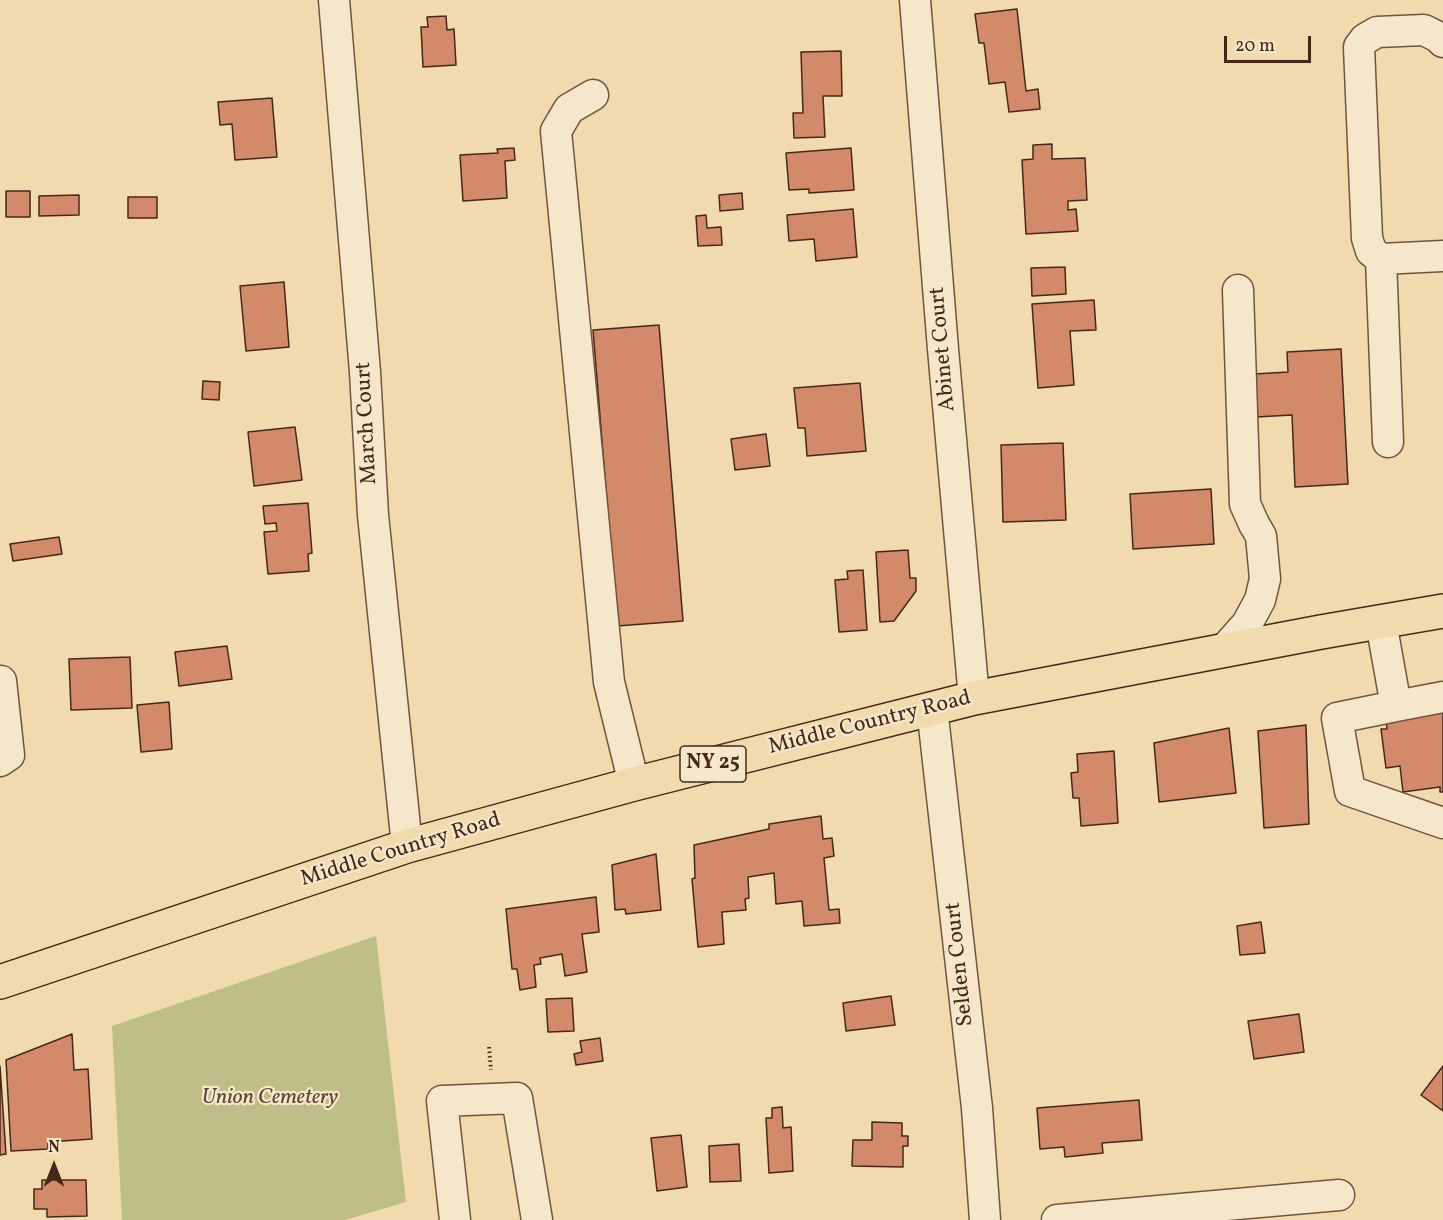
<!DOCTYPE html>
<style>
body{margin:0}
#map{position:relative;width:1443px;height:1220px;overflow:hidden;background:#f1daae;font-family:Vollkorn,serif}
canvas{display:block}
.north{position:absolute;left:24px;top:1136px;width:60px;height:60px;-webkit-text-stroke:4px #f6e7ca;paint-order:stroke;rotate:0deg;font-size:16px;font-weight:700;line-height:24px;text-align:center;color:#472818}
.north::after{content:'';display:block;margin:auto;width:21px;height:27px;background:#472818;clip-path:polygon(50% 0,100% 100%,50% 72%,0 100%)}
.scale{position:absolute;left:1224px;top:36px;width:87px;height:27px;box-sizing:border-box;border:3px solid #472818;border-top:0;padding-left:8px;font-size:18px;line-height:21px;white-space:nowrap;color:#472818;-webkit-text-stroke:4px #f6e7ca;paint-order:stroke}
</style>
<div id="map">
<canvas width="1443" height="1220"></canvas>
<div class="north">N</div>
<div class="scale">20 m</div>
</div>
<script>
const c = document.querySelector('canvas').getContext('2d');
c.lineJoin = 'round';
function paint(path, color) { c.fillStyle = color; c.fill(path, 'evenodd'); }
const shape = rows => new Path2D(rows.map(r => 'M' + r).join(''));
function strokePath(path, color, width, dash) { c.strokeStyle = color; c.lineWidth = width; c.lineCap = dash ? 'butt' : 'round'; c.setLineDash(dash || []); c.stroke(path); }
function write(font, color, halo, rows, align = 'center') {
  c.font = font + ' Vollkorn,serif'; c.lineWidth = 4.5; c.setLineDash([]); c.textBaseline = 'middle'; c.strokeStyle = halo; c.fillStyle = color; for (const [text, x, y, turn = 0] of rows) {
    c.save(); c.translate(x, y); c.rotate((+turn || 0) * Math.PI / 180); c.textAlign = isNaN(turn) ? turn : align; if (halo) c.strokeText(text, 0, 0); c.fillText(text, 0, 0); c.restore();
  }
}
const green = shape([
 [376,936,406,1202,345,1220,122,1220,112,1026]
]);
const building = shape([
 [1017,9,1026,91,1038,89,1040,109,1009,112,1005,82,989,84,984,43,979,43,975,14,1017,9],
 [446,16,447,30,454,29,456,65,423,67,421,27,428,27,427,17,446,16],
 [841,51,842,96,823,96,825,137,794,138,793,113,803,113,801,52,841,51],
 [272,98,277,157,235,160,232,124,220,125,218,102,272,98],
 [1052,144,1052,159,1085,158,1087,200,1068,201,1068,210,1076,209,1078,231,1026,234,1022,160,1033,159,1033,145,1052,144],
 [514,148,515,160,505,161,507,198,463,201,460,155,498,153,497,149,514,148],
 [851,148,854,190,809,193,809,189,789,190,786,153,851,148],
 [6,191,30,191,30,217,6,217,6,191],
 [742,193,743,209,720,211,719,195,742,193],
 [79,195,79,215,39,216,39,196,79,195],
 [128,197,157,197,157,218,128,218,128,197],
 [853,209,857,257,816,261,814,239,789,241,787,215,853,209],
 [706,215,707,228,721,227,722,245,698,246,696,216,706,215],
 [1065,267,1066,294,1032,296,1031,268,1065,267],
 [284,282,289,347,246,351,240,286,284,282],
 [1094,300,1096,330,1070,331,1074,385,1038,388,1032,304,1094,300],
 [659,325,683,621,617,626,593,330,659,325],
 [1341,349,1348,484,1295,487,1292,415,1256,417,1254,374,1288,372,1287,352,1341,349],
 [203,381,220,382,219,400,202,399,203,381],
 [860,383,866,451,807,456,805,428,798,428,794,388,860,383],
 [295,427,302,480,254,486,248,432,295,427],
 [766,434,770,466,735,470,731,439,766,434],
 [1063,443,1066,520,1003,522,1001,445,1063,443],
 [1211,489,1214,544,1133,549,1130,494,1211,489],
 [308,503,312,553,308,554,309,571,268,574,264,532,277,531,276,523,265,524,263,506,308,503],
 [59,537,62,554,13,561,10,544,59,537],
 [908,550,910,578,916,578,916,591,894,621,880,622,876,552,908,550],
 [863,570,867,630,839,632,835,580,848,579,847,571,863,570],
 [227,646,232,679,179,686,175,652,227,646],
 [130,657,132,708,71,710,69,659,130,657],
 [169,702,172,749,141,752,137,705,169,702],
 [1443,713,1443,792,1440,792,1440,787,1403,792,1400,766,1386,768,1381,729,1387,729,1386,720,1443,713],
 [1306,725,1309,824,1264,828,1258,731,1306,725],
 [1229,728,1236,793,1159,802,1154,743,1229,728],
 [1114,751,1118,823,1081,826,1079,798,1073,798,1071,773,1078,772,1077,754,1114,751],
 [821,816,823,839,832,838,834,856,824,858,829,910,839,909,840,923,804,926,802,901,776,904,774,873,748,877,749,898,745,899,746,910,722,912,724,944,698,947,692,879,695,878,694,845,769,829,769,824,821,816],
 [656,854,661,910,626,914,625,909,615,910,612,865,656,854],
 [596,897,599,932,582,934,587,972,565,976,562,954,540,958,541,964,534,965,536,987,520,990,517,969,512,969,506,909,596,897],
 [1261,922,1265,953,1240,955,1237,926,1261,922],
 [891,996,895,1025,846,1031,843,1003,891,996],
 [572,998,574,1031,548,1032,546,999,572,998],
 [1299,1014,1304,1052,1254,1059,1248,1021,1299,1014],
 [72,1034,74,1070,88,1069,92,1139,48,1142,48,1149,11,1151,6,1060,72,1034],
 [600,1038,603,1061,576,1065,574,1054,582,1052,580,1041,600,1038],
 [0,1066,6,1154,0,1155,0,1066],
 [1443,1066,1443,1111,1421,1095,1443,1066],
 [1139,1100,1142,1140,1102,1143,1103,1153,1065,1157,1064,1147,1040,1149,1037,1108,1139,1100],
 [782,1107,783,1128,791,1127,793,1171,769,1173,766,1118,772,1118,772,1108,782,1107],
 [872,1122,902,1123,902,1136,908,1136,908,1146,903,1146,903,1167,852,1166,853,1140,872,1140,872,1122],
 [681,1135,687,1187,657,1191,651,1138,681,1135],
 [739,1144,741,1181,710,1182,709,1146,739,1144],
 [42,1180,86,1180,87,1216,47,1217,47,1209,34,1209,34,1189,42,1189,42,1180]
]);
const path = shape([
 [489,1047,491,1070]
]);
const minor = shape([
 [334,0,365,372,373,515,407,846],
 [915,0,943,349,974,698],
 [1443,42,1438,37,1424,30,1377,32,1365,39,1359,47,1367,238,1371,251,1381,259,1443,256],
 [593,95,569,109,556,131,609,682,634,784],
 [1381,259,1388,442],
 [1381,622,1396,706,1443,697],
 [1224,650,1247,624,1260,600,1265,579,1261,536,1254,524,1245,504,1238,290],
 [1396,706,1337,718,1350,791,1443,823],
 [932,708,977,1108,985,1220],
 [0,761,9,755,1,681],
 [455,1220,442,1101,517,1098,537,1220],
 [1057,1220,1339,1195]
]);
const major = shape([
 [0,982,407,846,634,784,974,698,1321,632,1443,611]
]);
const shields = [
 [713,764,66]
];
const shieldNames = [
 ["NY 25",713,764]
];
const streetNames = [
 ["Abinet Court",944,349,-95],
 ["March Court",368,423,-93],
 ["Middle Country Road",870,724,-14],
 ["Middle Country Road",401,851,-17],
 ["Selden Court",961,964,-96]
];
const parkNames = [
 ["Union Cemetery",270,1099]
];
paint(green, '#bdbe88');
paint(building, '#d38a6b');
strokePath(building, '#472818', 1.5);
strokePath(minor, '#72543e', 33);
strokePath(major, '#472818', 36);
strokePath(path, '#472818', 4, [1.5, 3]);
strokePath(minor, '#f6e7ca', 30);
strokePath(major, '#f1daae', 33);
for (const [x, y, w] of shields) { const box = new Path2D(); box.roundRect(x - w / 2, y - 18, w, 36, 4.5); c.fillStyle = '#f6e7ca'; c.fill(box); strokePath(box, '#472818', 1.5); }
write('bold 21px', '#472818', null, shieldNames);
write('22px', '#472818', '#f6e7ca', streetNames);
write('italic 22px', '#5f462e', '#f6e7ca', parkNames);
</script>
